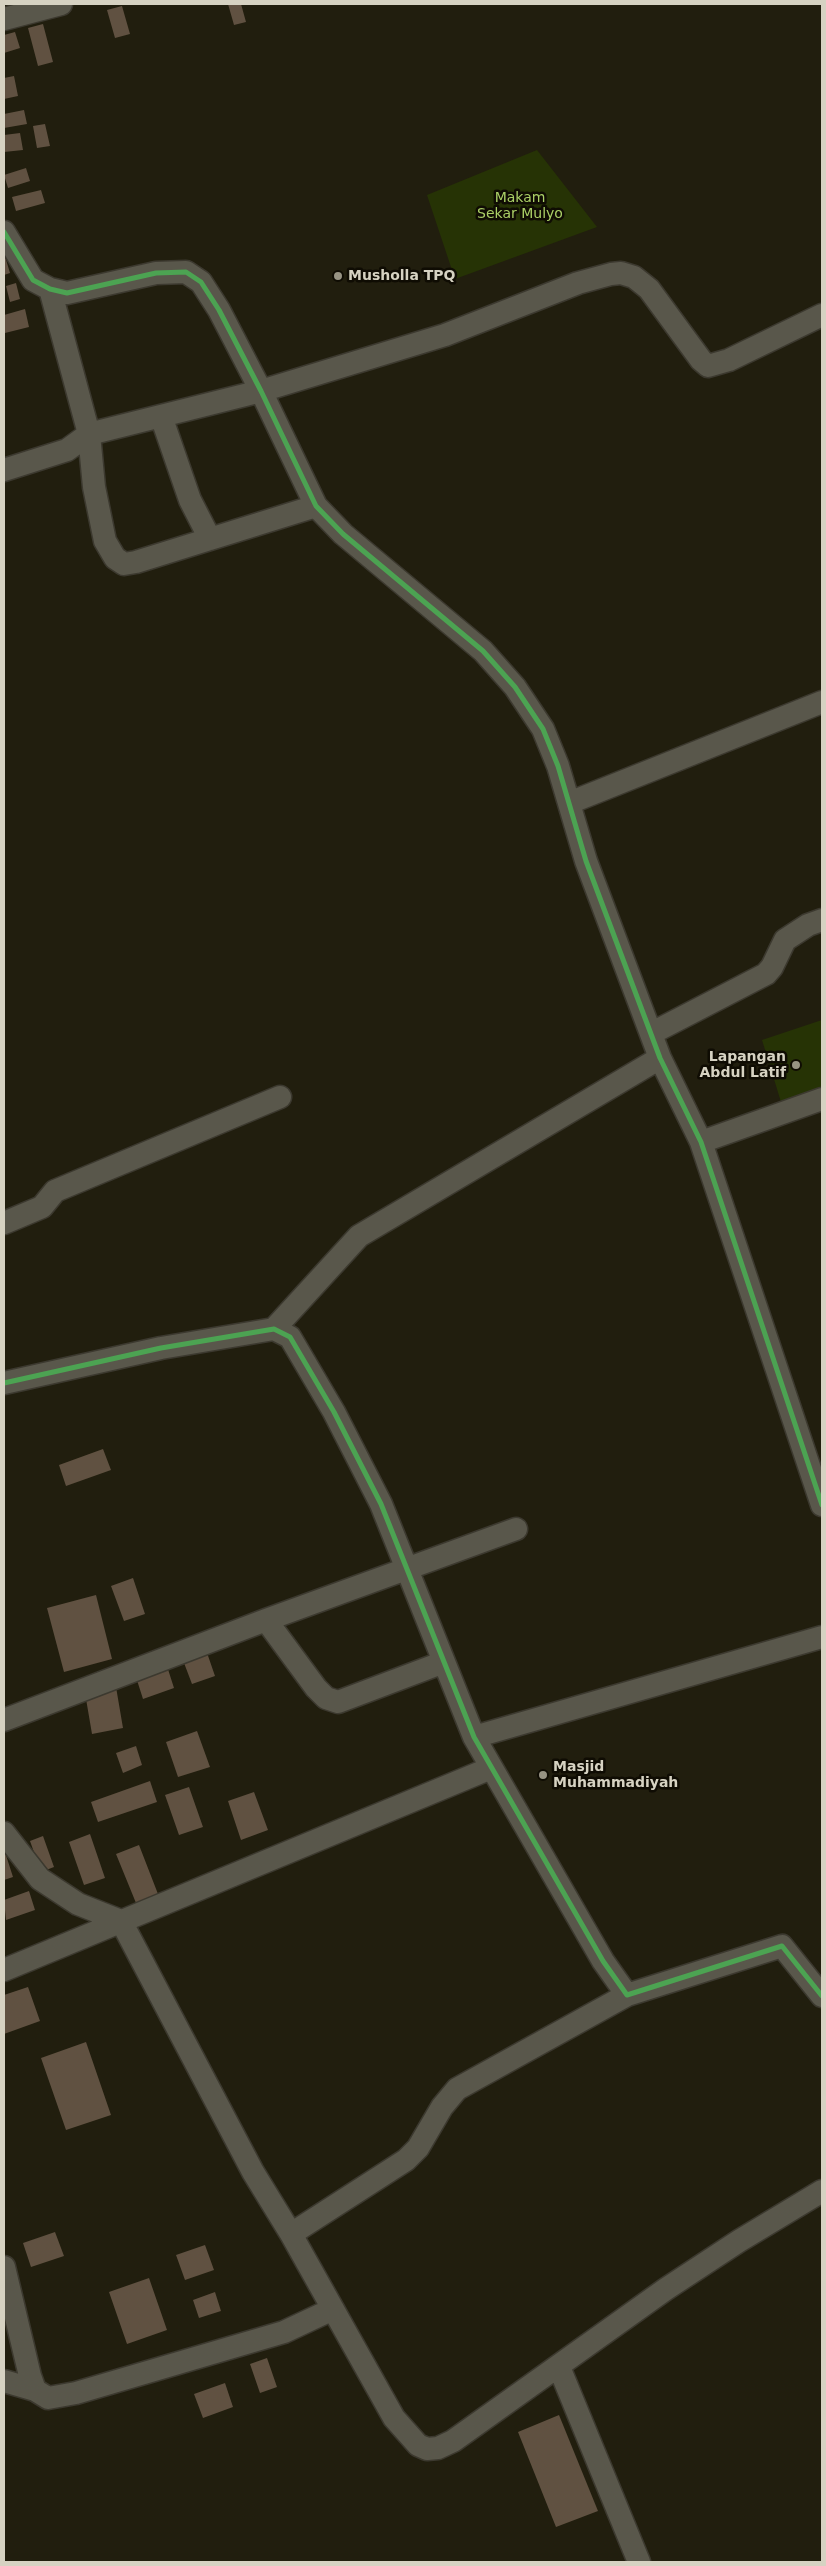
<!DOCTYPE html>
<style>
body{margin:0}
#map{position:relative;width:826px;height:2566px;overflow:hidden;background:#211e0e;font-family:"DejaVu Sans",sans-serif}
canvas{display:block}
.frame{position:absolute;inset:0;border:5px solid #d6d2c2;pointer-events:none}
</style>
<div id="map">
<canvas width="826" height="2566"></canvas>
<div class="frame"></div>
</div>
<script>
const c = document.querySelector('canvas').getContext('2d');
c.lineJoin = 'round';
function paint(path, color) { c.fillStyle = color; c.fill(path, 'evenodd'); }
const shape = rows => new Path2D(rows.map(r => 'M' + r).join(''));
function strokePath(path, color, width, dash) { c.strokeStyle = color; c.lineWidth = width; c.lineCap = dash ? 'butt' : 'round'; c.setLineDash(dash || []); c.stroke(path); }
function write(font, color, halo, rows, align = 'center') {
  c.font = font + ' "DejaVu Sans",sans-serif'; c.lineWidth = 5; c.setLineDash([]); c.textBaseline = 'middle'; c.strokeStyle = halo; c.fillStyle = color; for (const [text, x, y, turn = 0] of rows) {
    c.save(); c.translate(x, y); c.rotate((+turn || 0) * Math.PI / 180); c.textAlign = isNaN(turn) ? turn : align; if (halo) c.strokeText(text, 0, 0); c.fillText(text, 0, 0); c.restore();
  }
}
const green = shape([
 [537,150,597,227,455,279,427,195],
 [822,1020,822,1089,781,1102,762,1040]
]);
const building = shape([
 [228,4,241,4,246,22,234,25],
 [122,6,130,34,115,38,107,10],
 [43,24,53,62,38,66,28,28],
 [15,32,20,48,4,53,4,35],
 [14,76,18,96,4,99,4,78],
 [24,110,27,124,4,128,4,114],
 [45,124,50,146,37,148,33,126],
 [20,133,23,150,4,152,4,135],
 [26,168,30,181,8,188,4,175],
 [41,190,45,203,16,211,12,197],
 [4,253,10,273,4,275],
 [16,283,20,299,10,302,6,286],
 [25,309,29,327,5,333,4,315],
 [103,1449,111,1470,66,1486,59,1465],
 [133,1578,145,1614,124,1621,111,1586],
 [96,1595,112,1659,64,1672,47,1608],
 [205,1647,215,1676,192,1684,181,1655],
 [166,1663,174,1688,143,1699,135,1674],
 [116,1687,123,1728,92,1734,85,1693],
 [197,1731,210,1767,178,1777,166,1742],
 [136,1746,142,1765,123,1773,116,1753],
 [150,1781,157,1802,98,1822,91,1802],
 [189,1787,203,1827,179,1835,165,1795],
 [254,1792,268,1830,241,1840,228,1801],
 [90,1834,105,1878,84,1885,69,1842],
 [43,1836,54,1867,41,1872,30,1841],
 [139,1845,158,1894,136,1903,116,1854],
 [4,1849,13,1877,4,1880],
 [29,1891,35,1910,6,1920,4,1900],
 [28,1987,40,2021,4,2034,4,1995],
 [86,2042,111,2115,66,2130,41,2058],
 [55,2232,64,2256,31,2267,23,2243],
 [205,2245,214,2270,185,2280,176,2255],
 [149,2278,167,2330,127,2344,109,2292],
 [215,2292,221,2311,199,2318,193,2300],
 [267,2358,277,2387,260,2393,250,2364],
 [225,2383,233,2407,203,2418,194,2394],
 [559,2415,598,2511,556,2527,518,2432]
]);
const minor = shape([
 [4,19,61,4],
 [4,232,33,280,50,289,67,293,156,273,186,272,201,282,219,310,261,391,316,506,343,534,483,651,515,687,543,729,558,766,586,861,660,1058,701,1142,822,1505],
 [50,289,89,434,94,487,105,541,115,558,124,564,136,562,316,506],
 [161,416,190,500,210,539],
 [4,470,67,450,89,434,261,391,445,335,578,283,611,274,621,273,634,277,649,289,701,360,708,366,729,360,822,315],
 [569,803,822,702],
 [652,1033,766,974,772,967,785,940,808,925,822,920],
 [701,1142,822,1099],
 [4,1223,42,1207,55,1191,280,1097],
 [274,1329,359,1236,660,1058],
 [4,1383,161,1348,274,1329,290,1337,334,1412,381,1504,474,1737,603,1961,627,1995,782,1946,822,1996],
 [266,1620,316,1688,326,1698,338,1702,444,1662],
 [4,1720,266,1620,516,1529],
 [474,1737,822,1637],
 [4,1833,40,1879,78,1904,121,1921,253,2172,291,2234,394,2418,418,2445,427,2449,438,2448,453,2441,666,2289,739,2241,822,2191],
 [4,1970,491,1768],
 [291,2234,406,2160,418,2148,442,2107,457,2089,627,1995],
 [4,2267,30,2376,35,2390,48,2398,76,2393,284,2332,333,2309],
 [559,2367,639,2562],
 [4,2381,35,2390]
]);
const cycleway = shape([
 [4,232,33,280,50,289,67,293,156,273,186,272,201,282,219,310,261,391,316,506,343,534,483,651,515,687,543,729,558,766,586,861,660,1058,701,1142,822,1505],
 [4,1383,161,1348,274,1329,290,1337,334,1412,381,1504,474,1737,603,1961,627,1995,782,1946,822,1996]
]);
const markers = [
 [338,276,5,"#979383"],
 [796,1065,5,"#979383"],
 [543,1775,5,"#979383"]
];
const parkNames = [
 ["Makam",520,198],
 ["Sekar Mulyo",520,214]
];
const poiNames = [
 ["Musholla TPQ",348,276],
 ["Lapangan",786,1057,"right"],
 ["Abdul Latif",786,1073,"right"],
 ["Masjid",553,1767],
 ["Muhammadiyah",553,1783]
];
paint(green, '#263305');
paint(building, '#605141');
strokePath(minor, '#3c392f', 25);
strokePath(minor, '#59574b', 22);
strokePath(cycleway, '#4ca352', 5);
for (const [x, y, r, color] of markers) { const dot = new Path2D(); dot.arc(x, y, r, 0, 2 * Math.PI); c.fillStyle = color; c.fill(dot); strokePath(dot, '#0f0c03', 2); }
write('14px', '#abd066', '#0f0c03', parkNames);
write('bold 14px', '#d6d2c2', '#0f0c03', poiNames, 'left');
</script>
